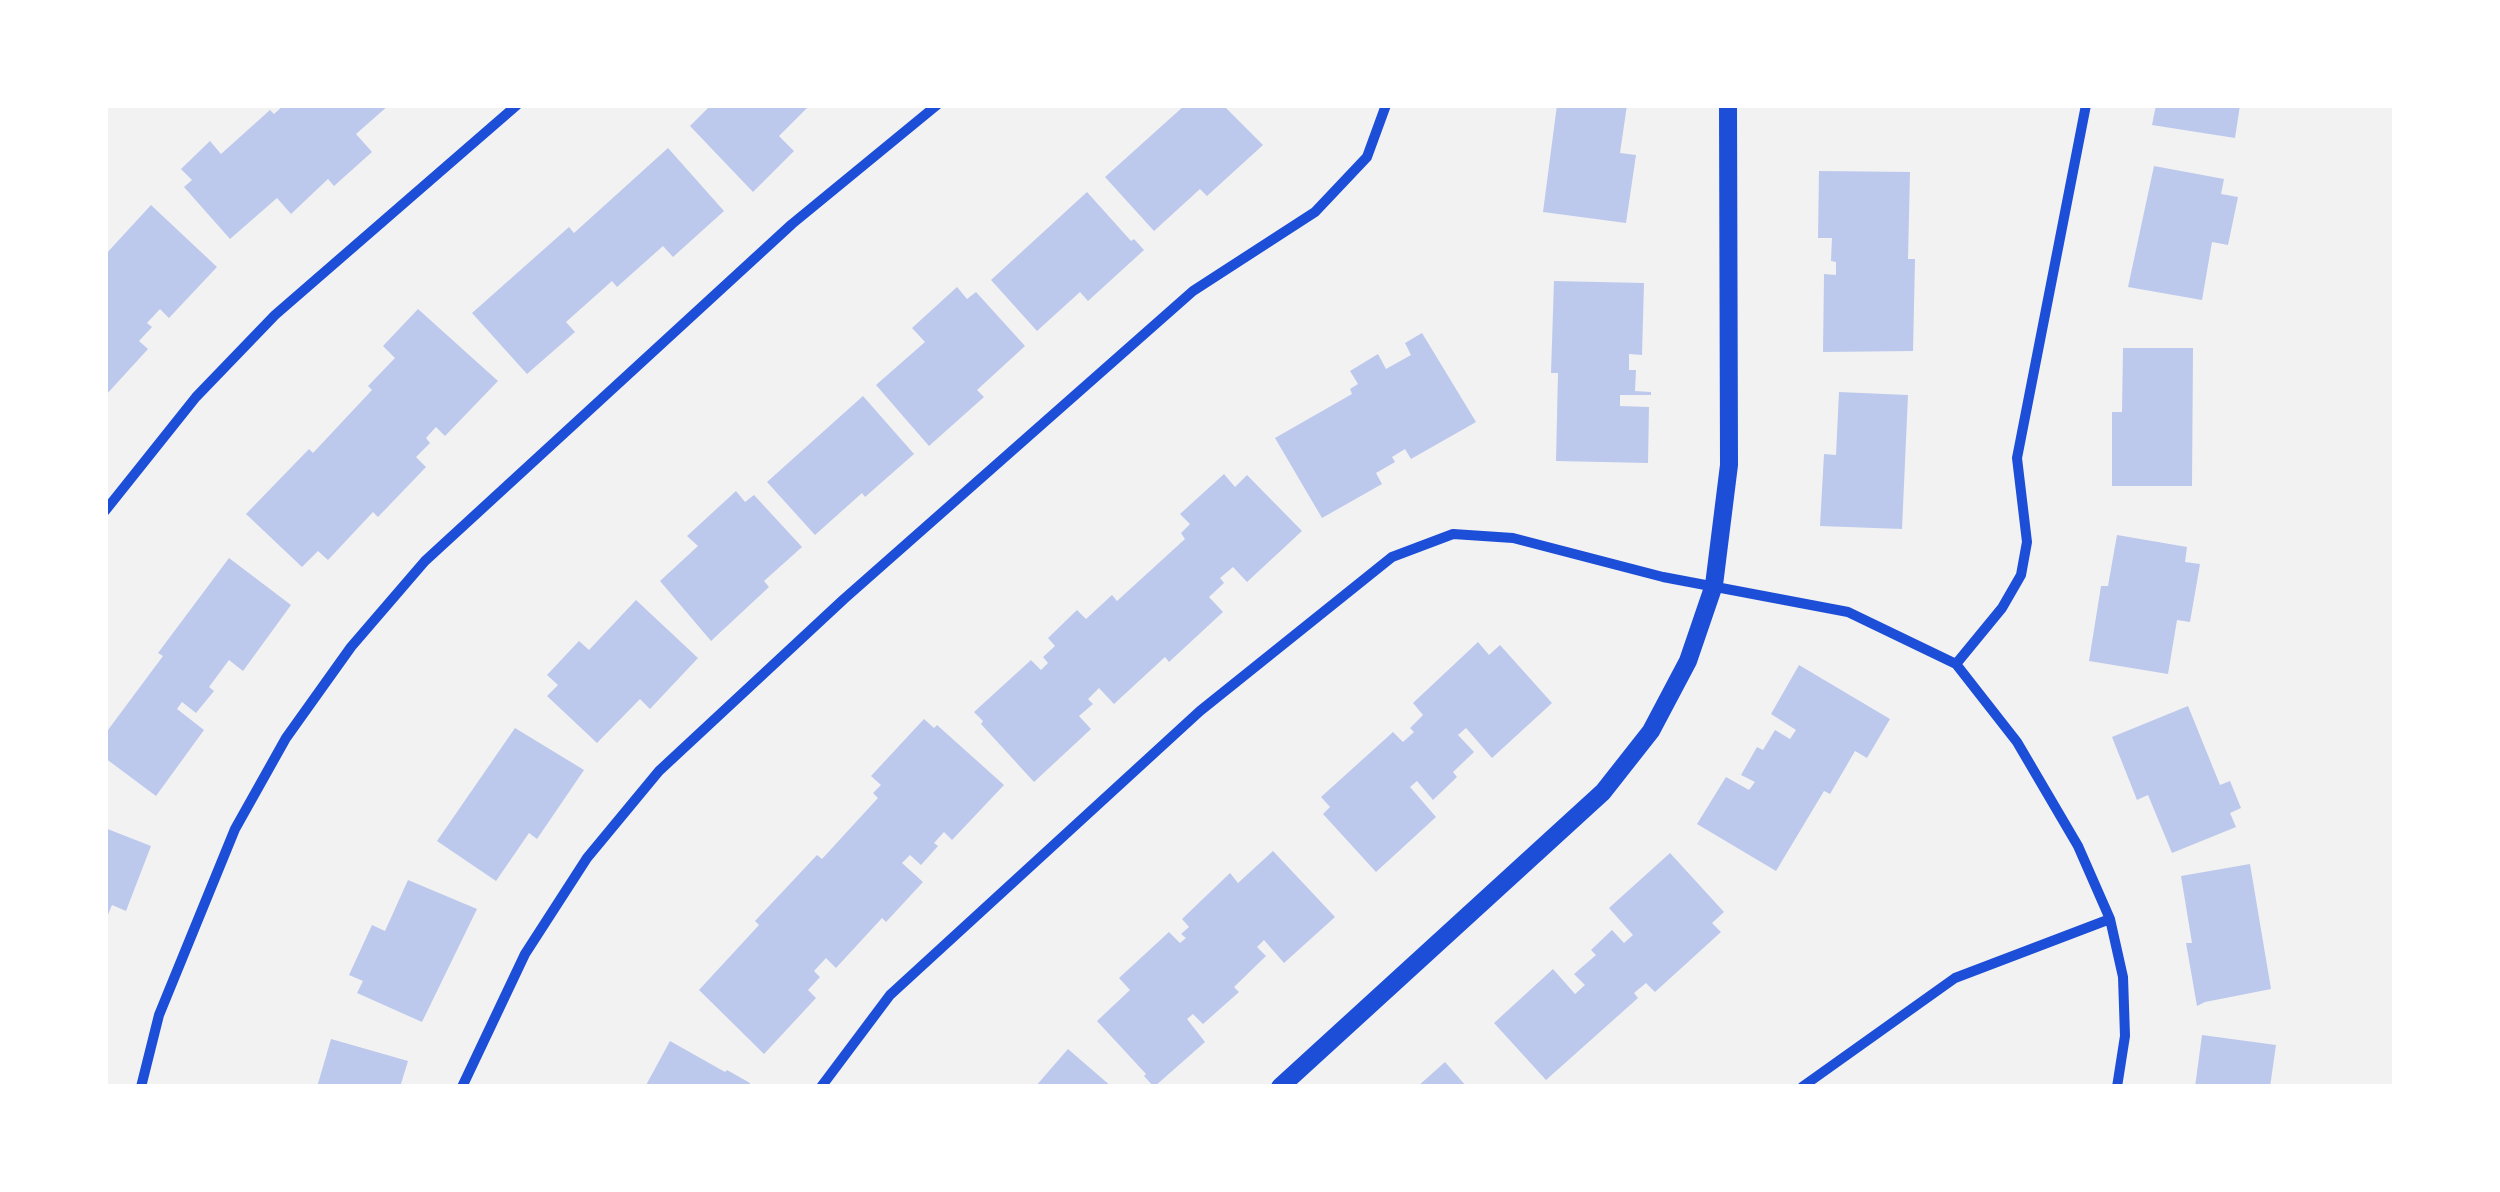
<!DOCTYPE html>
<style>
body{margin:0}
#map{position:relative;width:2500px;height:1192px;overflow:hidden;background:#f2f2f2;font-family:Ubuntu,sans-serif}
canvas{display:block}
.frame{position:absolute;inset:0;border:108px solid #fff;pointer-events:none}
</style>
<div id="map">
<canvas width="2500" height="1192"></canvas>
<div class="frame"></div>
</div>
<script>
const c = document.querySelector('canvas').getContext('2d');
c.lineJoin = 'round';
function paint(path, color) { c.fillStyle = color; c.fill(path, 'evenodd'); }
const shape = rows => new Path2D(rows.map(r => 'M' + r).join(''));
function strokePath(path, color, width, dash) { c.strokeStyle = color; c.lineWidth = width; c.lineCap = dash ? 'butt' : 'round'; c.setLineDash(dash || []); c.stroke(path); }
const building = shape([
 [284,105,389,105,356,134,372,152,334,186,328,179,291,214,277,198,230,239,184,187,192,180,181,169,210,141,221,154,270,110,274,114],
 [711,105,810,105,779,136,794,151,753,192,690,126],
 [1185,105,1223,105,1263,145,1207,196,1200,189,1154,231,1105,177],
 [1557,105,1627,105,1620,153,1636,155,1626,223,1543,212],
 [2156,105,2240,105,2235,138,2152,125],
 [668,148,724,211,673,257,663,246,617,287,612,281,566,322,575,332,527,374,472,313,569,227,574,233],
 [2154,166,2224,179,2221,194,2238,197,2228,245,2212,242,2202,300,2128,287],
 [1819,171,1910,172,1908,259,1915,259,1913,351,1823,352,1824,274,1836,275,1836,262,1831,261,1832,238,1818,238],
 [1087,192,1131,241,1134,239,1144,250,1088,301,1080,292,1037,331,991,280],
 [151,205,217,267,169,318,160,309,147,323,152,327,139,341,148,349,105,396,105,255],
 [1554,281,1644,283,1642,355,1629,354,1629,370,1636,370,1635,391,1651,392,1651,395,1620,395,1620,406,1649,407,1648,463,1556,461,1558,373,1551,373],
 [957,287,967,299,976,292,1025,346,977,390,984,397,929,446,876,385,925,342,912,328],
 [418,309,498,381,445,436,436,427,426,438,430,443,416,457,426,467,378,517,373,512,328,560,318,551,302,567,246,514,309,449,313,453,372,390,368,386,395,358,383,346],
 [1422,333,1476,422,1411,459,1405,449,1392,457,1395,462,1376,473,1382,484,1322,518,1275,438,1352,394,1350,389,1358,384,1350,371,1378,354,1386,369,1411,355,1405,343],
 [2123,348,2193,348,2192,486,2112,486,2112,412,2122,412],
 [1839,392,1908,395,1902,529,1820,526,1824,454,1836,455],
 [863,396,914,454,865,497,862,493,815,535,767,482],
 [1224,474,1235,487,1247,475,1302,531,1247,582,1233,567,1220,578,1224,583,1209,597,1223,612,1169,662,1165,657,1114,704,1099,688,1088,699,1093,704,1079,716,1091,729,1034,782,981,724,983,721,974,712,1031,660,1041,670,1048,663,1043,657,1055,646,1048,638,1077,610,1086,619,1112,595,1117,601,1185,539,1181,533,1190,524,1180,514],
 [736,491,745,502,754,495,802,547,764,581,769,587,711,641,660,581,698,546,687,536],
 [2117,535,2187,547,2185,562,2200,564,2190,622,2177,620,2168,674,2089,661,2101,586,2108,586],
 [229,558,291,605,243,671,229,660,209,687,214,691,196,713,182,702,177,709,204,730,156,796,105,758,105,734,163,656,158,653],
 [636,600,698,658,650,709,640,699,597,743,547,696,558,685,547,675,579,641,589,650],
 [1478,642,1489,655,1500,645,1552,703,1492,758,1466,728,1458,735,1474,752,1453,772,1457,777,1433,800,1417,781,1410,787,1436,817,1376,872,1323,814,1330,807,1321,797,1393,732,1403,742,1414,732,1410,728,1423,715,1413,703],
 [1799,665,1890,719,1867,758,1855,751,1830,794,1824,791,1776,871,1697,824,1726,777,1749,790,1755,782,1741,775,1757,747,1763,750,1775,730,1790,739,1796,730,1771,714],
 [2188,706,2220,785,2230,781,2241,808,2230,813,2236,827,2172,853,2148,795,2137,800,2112,737],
 [924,719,934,728,937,725,1004,785,952,840,944,832,934,843,938,846,921,865,910,855,902,863,923,882,886,922,882,918,836,968,826,958,814,971,820,977,808,990,816,998,764,1054,699,990,759,925,755,921,817,855,822,859,878,798,873,793,881,785,871,776],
 [515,728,584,770,537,839,529,833,496,881,437,841],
 [105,828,151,846,126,911,112,905,105,922],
 [1273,851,1335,917,1284,963,1264,940,1257,947,1266,956,1234,987,1239,992,1203,1024,1193,1014,1187,1019,1205,1042,1154,1087,1144,1076,1146,1074,1097,1021,1130,990,1119,978,1169,932,1180,943,1186,938,1181,934,1189,927,1182,919,1230,873,1238,883],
 [1670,853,1724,912,1712,923,1721,932,1655,992,1646,983,1634,993,1638,998,1546,1080,1494,1023,1553,969,1575,994,1585,985,1574,974,1596,955,1591,950,1612,930,1624,943,1633,935,1609,908],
 [2250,864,2271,989,2205,1002,2197,1006,2186,943,2192,943,2181,876],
 [408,880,477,909,422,1022,357,993,363,981,349,975,372,925,385,931],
 [2202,1035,2276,1045,2270,1087,2195,1087],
 [331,1039,408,1061,400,1087,317,1087],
 [670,1041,725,1072,727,1070,750,1083,748,1087,645,1087],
 [1068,1049,1112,1087,1035,1087],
 [1445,1062,1467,1087,1417,1087]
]);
const minor = shape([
 [105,511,196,397,275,315,517,105],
 [1956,664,2002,608,2021,575,2027,542,2017,458,2086,105],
 [141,1087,159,1015,235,829,286,738,351,647,425,561,792,224,937,105],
 [462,1087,525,954,587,858,659,771,844,599,1193,291,1315,212,1367,157,1386,105],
 [821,1087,890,995,1200,711,1392,557,1453,534,1513,538,1663,577,1848,612,1956,664,2017,742,2078,846,2110,919,2123,977,2125,1036,2117,1087],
 [1802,1087,1955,978,2110,919]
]);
const tertiary = shape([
 [1280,1087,1603,792,1651,731,1688,661,1714,585,1729,465,1728,105]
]);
paint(building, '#bdc9ec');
strokePath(minor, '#1d4ed8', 10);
strokePath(tertiary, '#1d4ed8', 18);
</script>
